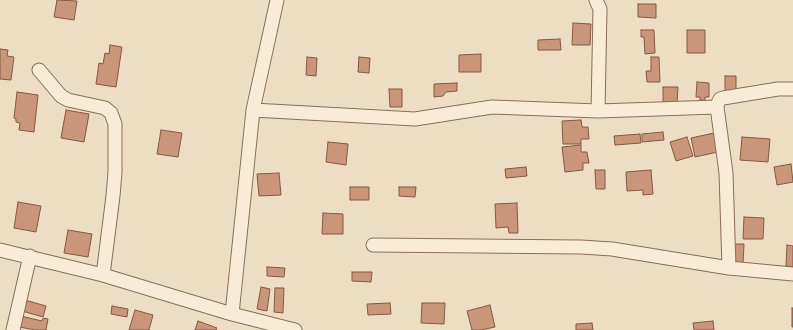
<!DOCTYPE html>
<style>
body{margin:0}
canvas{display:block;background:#eddec3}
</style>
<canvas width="793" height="330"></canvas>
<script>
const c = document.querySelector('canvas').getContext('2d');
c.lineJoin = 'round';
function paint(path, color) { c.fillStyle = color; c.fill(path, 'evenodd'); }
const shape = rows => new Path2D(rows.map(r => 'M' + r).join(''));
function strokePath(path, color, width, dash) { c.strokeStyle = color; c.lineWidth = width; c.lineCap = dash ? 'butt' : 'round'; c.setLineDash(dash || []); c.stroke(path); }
const building = shape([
 [57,0,77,1,74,20,54,17,57,0],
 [638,4,656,4,656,18,638,17,638,4],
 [573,23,591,24,590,45,572,45,573,23],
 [641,30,654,30,655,53,645,54,644,37,641,37,641,30],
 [687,30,705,30,705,53,687,53,687,30],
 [560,39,561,50,538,50,538,40,560,39],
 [110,45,122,47,116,87,96,84,99,63,103,64,105,53,109,54,110,45],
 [0,49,8,50,7,56,14,57,11,80,0,79,0,49],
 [481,54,481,72,459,72,459,55,481,54],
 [307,57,317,58,316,76,306,75,307,57],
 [359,57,370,58,369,73,358,72,359,57],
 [651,57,659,57,660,82,647,82,646,71,651,71,651,57],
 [725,76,736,76,736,95,725,95,725,76],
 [697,82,709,83,709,97,705,97,705,100,700,100,700,97,696,97,697,82],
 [457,83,457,91,446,92,443,96,434,97,434,84,457,83],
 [663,87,678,87,677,103,663,103,663,87],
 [389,89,402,89,402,107,390,107,389,89],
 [17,92,38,95,34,132,19,130,20,123,16,122,16,119,14,118,17,92],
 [66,110,89,114,84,142,61,138,66,110],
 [581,120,582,127,588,127,589,139,581,139,581,144,563,144,562,121,581,120],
 [161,130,182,133,178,157,157,154,161,130],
 [663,132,664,140,642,142,642,134,663,132],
 [714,133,718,152,695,157,691,138,714,133],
 [640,134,641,143,615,145,614,136,640,134],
 [687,137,693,156,676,161,670,142,687,137],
 [742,137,770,139,768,162,740,160,742,137],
 [328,142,348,144,346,165,326,162,328,142],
 [581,145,581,152,587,152,589,163,583,163,583,170,565,172,562,147,581,145],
 [791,164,793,182,777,185,774,167,791,164],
 [526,167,527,176,506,178,505,169,526,167],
 [595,170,605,170,605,189,596,189,595,170],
 [651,170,653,194,643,195,643,190,627,191,626,172,651,170],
 [279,173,281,195,259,196,257,174,279,173],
 [350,187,369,187,369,200,350,200,350,187],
 [399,187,416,187,415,197,399,196,399,187],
 [18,202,41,206,36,232,14,228,18,202],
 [517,203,518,233,509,233,508,227,496,228,495,204,517,203],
 [323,213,343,214,343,234,322,234,323,213],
 [744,217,764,218,763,239,743,239,744,217],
 [68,230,92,234,88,257,64,253,68,230],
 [734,244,744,244,743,264,733,264,734,244],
 [787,245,793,246,793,267,786,266,787,245],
 [267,267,285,268,284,277,267,276,267,267],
 [352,272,372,272,371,282,352,281,352,272],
 [261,287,270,289,267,311,257,309,261,287],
 [275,288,284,288,283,313,274,312,275,288],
 [25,300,46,306,43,317,22,311,25,300],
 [390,303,391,314,368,315,367,304,390,303],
 [422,303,445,303,444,324,421,323,422,303],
 [490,305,495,327,481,330,472,330,467,311,490,305],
 [112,306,128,309,127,317,111,314,112,306],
 [792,308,793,308,793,327,792,327,792,308],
 [135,310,153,315,149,330,129,330,135,310],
 [21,316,42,321,43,318,48,319,46,330,35,330,19,327,21,316],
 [198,321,217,328,216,330,195,330,198,321],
 [713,321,714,330,694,330,693,323,713,321],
 [592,323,593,330,576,330,576,324,592,323]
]);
const minor = shape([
 [596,0,600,9,598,111],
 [39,70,61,96,68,100,105,108,111,113,115,124,115,172,113,196,103,275],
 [253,110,415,119,492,107,598,111,717,107],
 [373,245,581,247,612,249,729,268,793,274],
 [0,250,103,275,232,314,295,330],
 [729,268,726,173,717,107,718,103,720,99,723,98,778,89,793,89],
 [232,314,253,110,277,0],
 [13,330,30,256]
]);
paint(building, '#ca967a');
strokePath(building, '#855841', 1);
strokePath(minor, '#876f5a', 15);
strokePath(minor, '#f8ecd6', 13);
</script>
